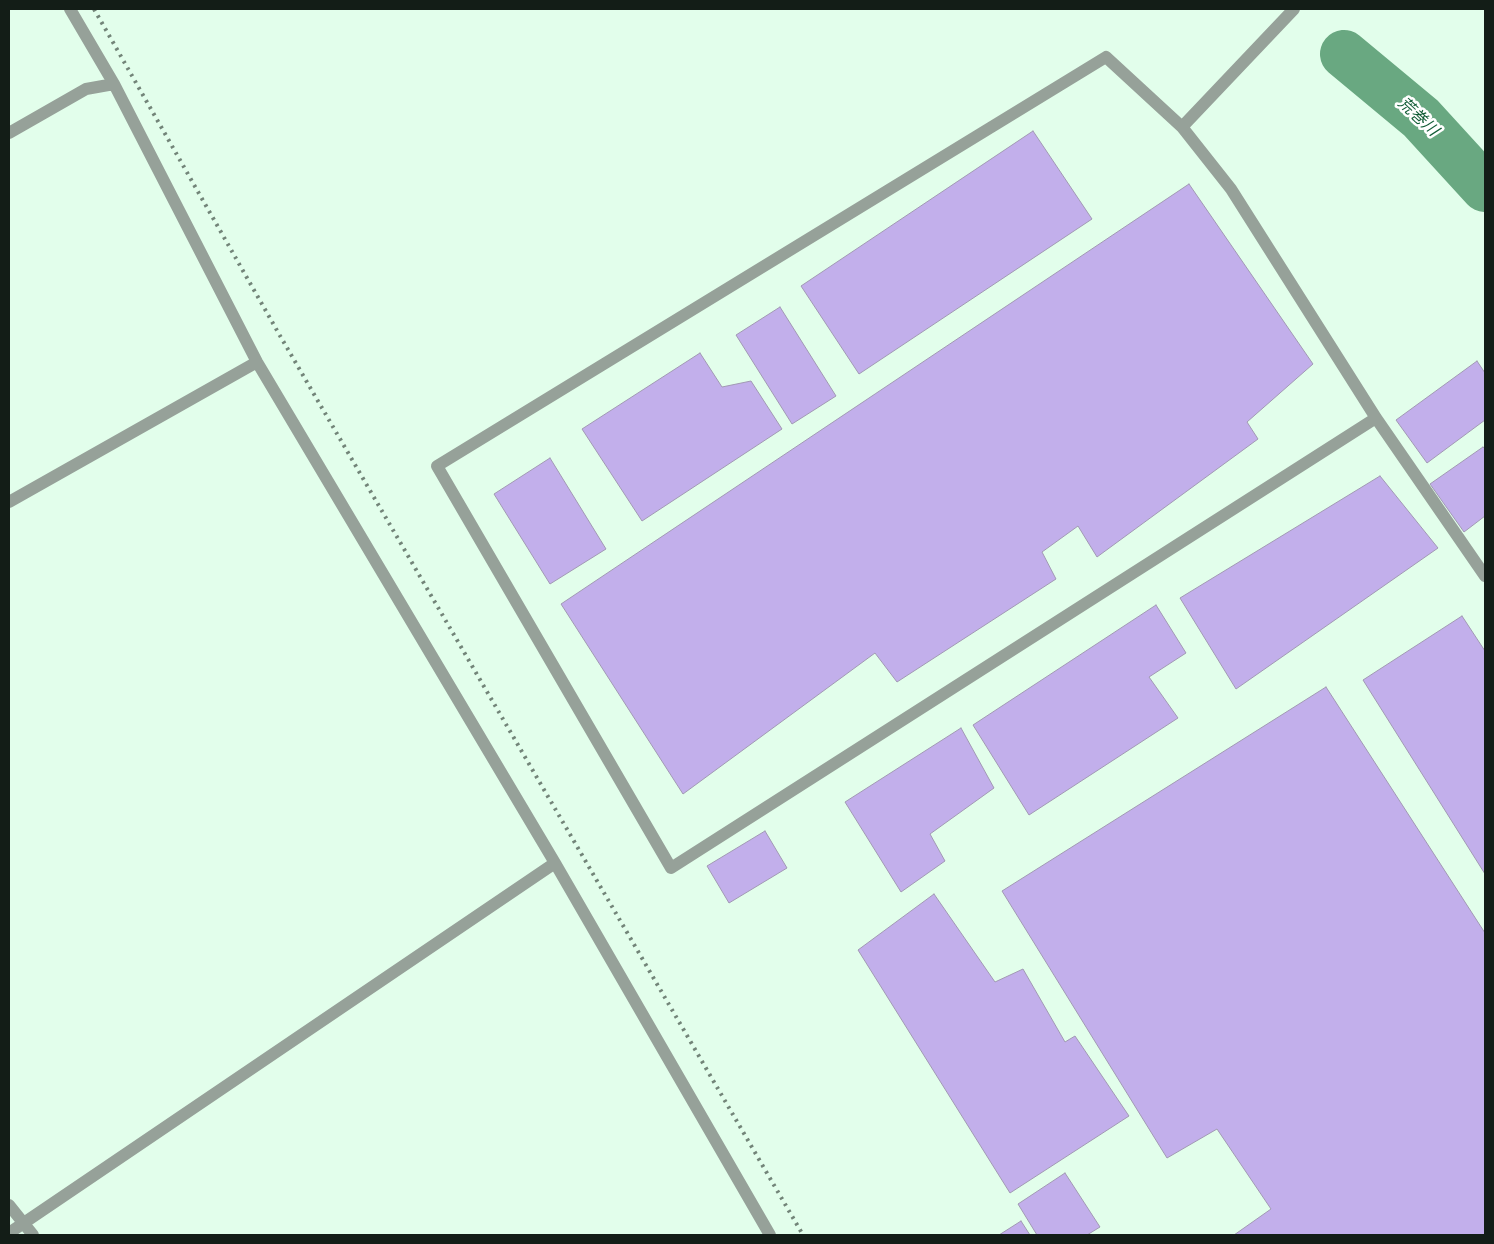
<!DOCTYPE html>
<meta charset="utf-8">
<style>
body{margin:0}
#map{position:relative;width:1494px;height:1244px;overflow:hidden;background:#e2feeb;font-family:Figtree,sans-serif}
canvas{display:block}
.frame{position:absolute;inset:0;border:10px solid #131d17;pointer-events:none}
</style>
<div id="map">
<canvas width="1494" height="1244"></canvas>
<div class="frame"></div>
</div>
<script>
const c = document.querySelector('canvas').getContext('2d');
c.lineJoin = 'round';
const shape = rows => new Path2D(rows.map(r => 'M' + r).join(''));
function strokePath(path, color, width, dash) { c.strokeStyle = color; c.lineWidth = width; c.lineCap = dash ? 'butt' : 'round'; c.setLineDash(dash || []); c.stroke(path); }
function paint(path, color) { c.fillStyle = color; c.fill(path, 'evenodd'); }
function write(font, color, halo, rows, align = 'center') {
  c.font = font + ' Figtree,"Noto Sans JP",sans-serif'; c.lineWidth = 5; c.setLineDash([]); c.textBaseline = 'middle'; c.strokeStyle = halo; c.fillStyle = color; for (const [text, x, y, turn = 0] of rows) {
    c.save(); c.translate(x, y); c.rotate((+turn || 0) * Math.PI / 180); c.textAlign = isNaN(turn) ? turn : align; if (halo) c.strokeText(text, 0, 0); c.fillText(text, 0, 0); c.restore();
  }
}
const river = shape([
 [1344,54,1421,118,1485,188]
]);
const building = shape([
 [1033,131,1092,219,859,374,801,286,1033,131],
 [1189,184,1313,364,1247,422,1258,439,1097,557,1078,526,1042,552,1056,579,897,682,875,653,683,794,561,604,1189,184],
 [780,307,836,396,792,424,736,335,780,307],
 [700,353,722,387,751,381,782,429,642,521,582,429,700,353],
 [1477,361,1485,373,1485,420,1427,463,1396,420,1477,361],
 [1483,447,1485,449,1485,516,1464,532,1430,484,1483,447],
 [550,458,606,549,550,584,494,494,550,458],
 [1380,476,1438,548,1236,689,1180,598,1380,476],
 [1156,605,1186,653,1149,677,1178,718,1029,815,973,725,1156,605],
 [1462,616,1485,651,1485,874,1363,680,1462,616],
 [1326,687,1485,933,1485,1235,1234,1235,1271,1209,1217,1129,1167,1158,1002,891,1326,687],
 [961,728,994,788,930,834,945,861,901,892,845,802,961,728],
 [765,831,787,868,729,903,707,866,765,831],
 [934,894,995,982,1023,969,1065,1042,1075,1036,1129,1116,1010,1193,858,950,934,894],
 [1065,1173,1100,1227,1087,1235,1037,1235,1018,1204,1065,1173],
 [1021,1221,1030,1235,999,1235,1021,1221]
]);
const minor = shape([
 [70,9,114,84,257,362,555,863,770,1235],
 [1182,127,1294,9],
 [9,133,86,89,114,84],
 [1376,418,671,868,437,466,1106,57,1182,127,1231,189,1376,418,1485,576],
 [9,502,257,362],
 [9,1205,33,1235],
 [9,1233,555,863]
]);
const rail = shape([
 [94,9,279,334,803,1235]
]);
const waterNames = [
 ["荒巻川",1418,117,43]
];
strokePath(river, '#69a881', 48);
paint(building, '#c2afeb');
strokePath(building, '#a199b3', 1);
strokePath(minor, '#96a199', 12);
strokePath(rail, '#728478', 4, [2.5, 5]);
write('italic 16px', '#135d37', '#fff', waterNames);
</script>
